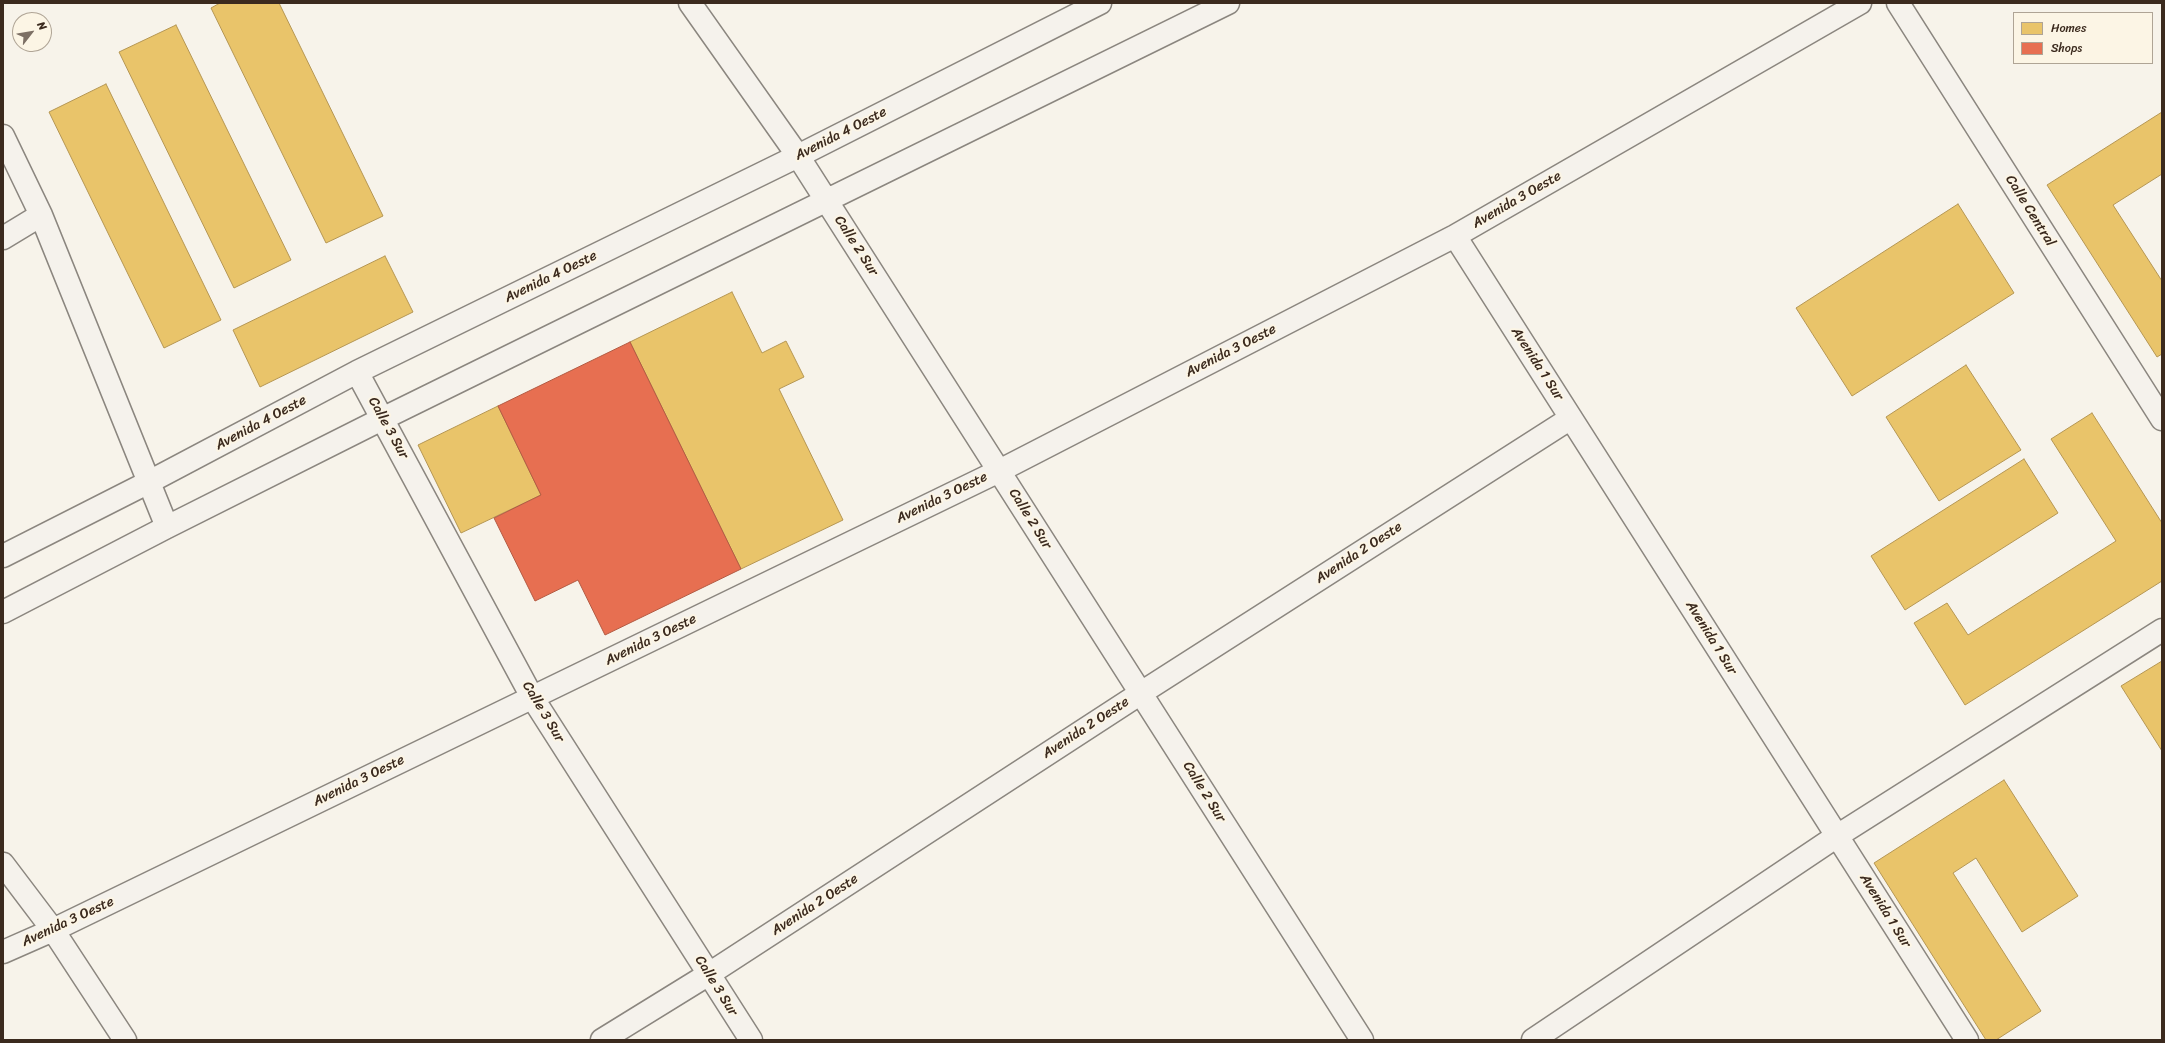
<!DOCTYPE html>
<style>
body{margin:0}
#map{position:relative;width:2165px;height:1043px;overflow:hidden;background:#f7f3ea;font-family:Sriracha,sans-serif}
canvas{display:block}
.frame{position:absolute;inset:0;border:4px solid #3b2a1e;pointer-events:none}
.legend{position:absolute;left:2013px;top:12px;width:140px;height:52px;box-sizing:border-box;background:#fcf5e5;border:1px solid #afa495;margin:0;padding:5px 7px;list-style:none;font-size:12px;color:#3b2a1e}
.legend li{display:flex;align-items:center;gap:8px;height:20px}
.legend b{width:20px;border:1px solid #afa495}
.north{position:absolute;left:12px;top:12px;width:40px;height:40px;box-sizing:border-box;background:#fcf5e5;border:1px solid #afa495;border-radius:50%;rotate:59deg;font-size:11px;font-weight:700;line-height:16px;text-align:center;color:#3b2a1e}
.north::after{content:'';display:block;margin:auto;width:14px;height:18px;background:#7d7065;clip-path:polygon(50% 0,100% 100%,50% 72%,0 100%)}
</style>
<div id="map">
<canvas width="2165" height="1043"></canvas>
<div class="frame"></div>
<ul class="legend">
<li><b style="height:11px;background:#e9c46a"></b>Homes</li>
<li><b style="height:11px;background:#e76f51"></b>Shops</li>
</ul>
<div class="north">N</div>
</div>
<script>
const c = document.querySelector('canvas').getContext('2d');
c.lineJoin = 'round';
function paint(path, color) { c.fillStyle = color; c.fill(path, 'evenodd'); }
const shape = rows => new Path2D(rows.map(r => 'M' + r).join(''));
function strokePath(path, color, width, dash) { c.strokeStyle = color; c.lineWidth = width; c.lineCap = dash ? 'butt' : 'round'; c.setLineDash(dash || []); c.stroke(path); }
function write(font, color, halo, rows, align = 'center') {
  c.font = font + ' Sriracha,sans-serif'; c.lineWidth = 4; c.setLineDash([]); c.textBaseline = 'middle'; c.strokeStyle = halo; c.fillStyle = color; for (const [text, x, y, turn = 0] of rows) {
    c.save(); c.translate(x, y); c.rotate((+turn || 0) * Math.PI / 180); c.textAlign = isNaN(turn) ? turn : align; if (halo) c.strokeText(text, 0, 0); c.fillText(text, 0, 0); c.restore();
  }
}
const homes = shape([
 [220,3,279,3,383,216,326,243,211,8,220,3],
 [176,25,291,260,234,288,119,52,176,25],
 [106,84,221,320,164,348,49,112,106,84],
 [2162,112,2162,174,2113,205,2162,281,2162,354,2157,357,2047,185,2162,112],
 [1958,204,2014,293,1852,396,1796,308,1958,204],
 [385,256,413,312,260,387,233,330,385,256],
 [732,292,762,353,786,341,804,377,779,389,843,520,741,569,630,342,732,292],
 [1966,365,2021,450,1939,501,1886,417,1966,365],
 [498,406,541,495,461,533,418,445,498,406],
 [2092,413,2162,523,2162,581,1965,705,1914,623,1947,603,1968,635,2116,541,2051,439,2092,413],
 [2024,459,2058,513,1905,610,1871,556,2024,459],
 [2162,661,2162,751,2121,686,2162,661],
 [2004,780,2078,896,2022,932,1976,858,1953,873,2041,1011,1996,1040,1986,1040,1874,863,2004,780]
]);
const shops = shape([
 [630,342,741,569,605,635,578,580,535,601,494,518,541,495,498,406,630,342]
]);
const minor = shape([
 [690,3,798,156,1362,1040],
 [1898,3,2162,419],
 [3,136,41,215,167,527],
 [1455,236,1967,1040],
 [3,238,41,215],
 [357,372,532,697,751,1040],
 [3,556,149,482,357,372,798,156,1100,3],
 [3,612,167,527,384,418,1228,3],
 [3,864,53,930,125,1040],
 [3,952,53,930,999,471,1455,236,1860,3],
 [602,1040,709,974,1141,693,1571,418],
 [1533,1040,1837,836,2162,630]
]);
const streetNames = [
 ["Avenida 4 Oeste",841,134,-27],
 ["Avenida 3 Oeste",1517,200,-30],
 ["Calle Central",2030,211,58],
 ["Calle 2 Sur",856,246,57],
 ["Avenida 4 Oeste",551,277,-26],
 ["Avenida 3 Oeste",1231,351,-27],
 ["Avenida 1 Sur",1537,364,57],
 ["Avenida 4 Oeste",261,423,-28],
 ["Calle 3 Sur",388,428,61],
 ["Avenida 3 Oeste",942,498,-26],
 ["Calle 2 Sur",1030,519,58],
 ["Avenida 2 Oeste",1359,553,-33],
 ["Avenida 1 Sur",1711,638,58],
 ["Avenida 3 Oeste",651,640,-26],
 ["Calle 3 Sur",543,712,59],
 ["Avenida 2 Oeste",1086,728,-33],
 ["Avenida 3 Oeste",359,781,-26],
 ["Calle 2 Sur",1204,792,58],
 ["Avenida 2 Oeste",815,905,-33],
 ["Avenida 1 Sur",1885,911,58],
 ["Avenida 3 Oeste",68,922,-25],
 ["Calle 3 Sur",716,986,58]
];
paint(homes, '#e9c46a');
strokePath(homes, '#b59653', 1);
paint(shops, '#e76f51');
strokePath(shops, '#b35a42', 1);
strokePath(minor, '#8b867f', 25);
strokePath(minor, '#f5f2ec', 22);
write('14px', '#3b2a1e', '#fcf5e5', streetNames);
</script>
